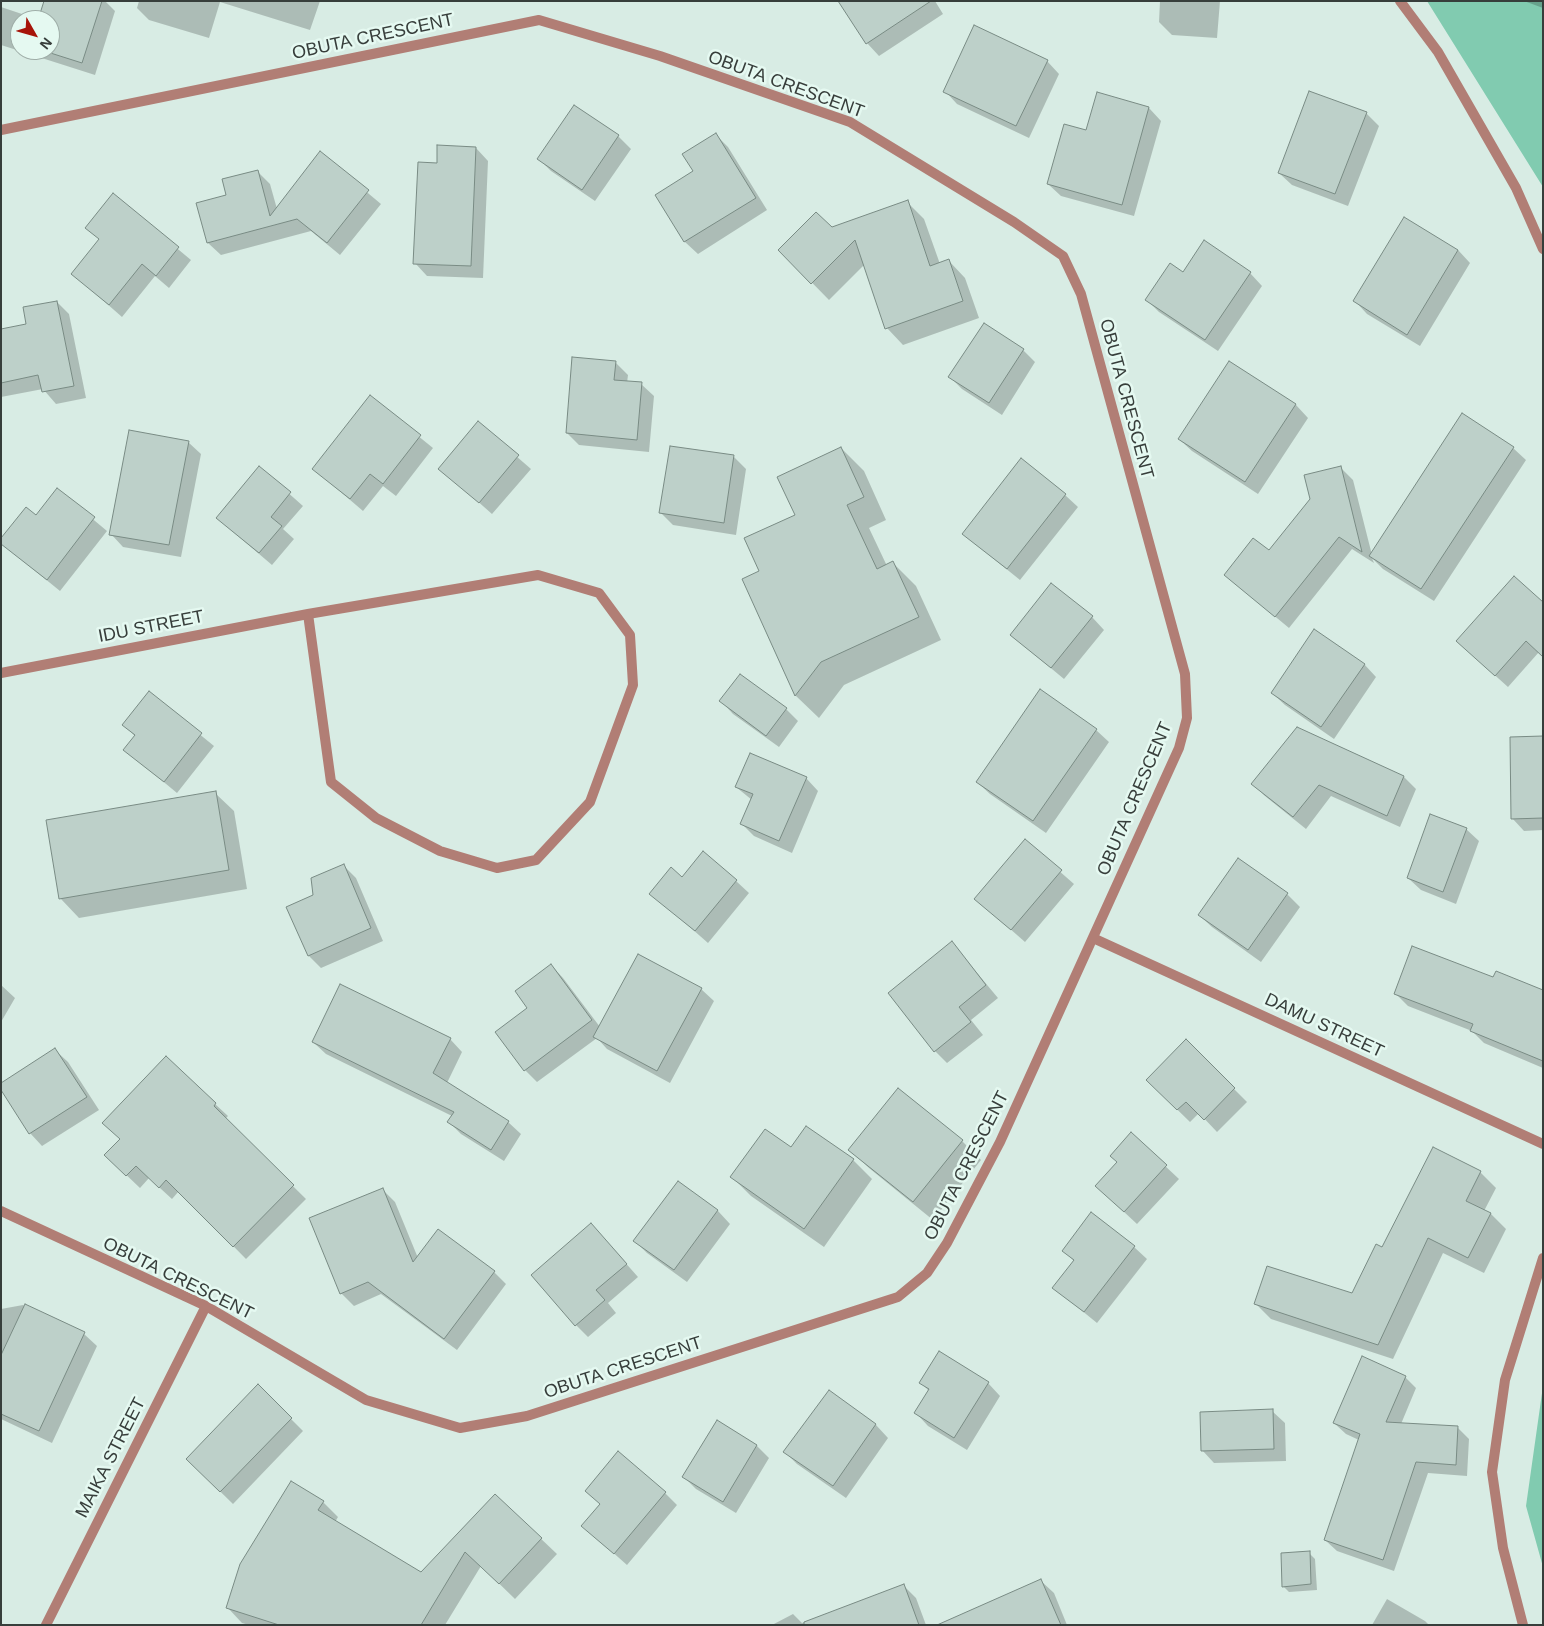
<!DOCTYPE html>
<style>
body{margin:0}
#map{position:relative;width:1544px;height:1626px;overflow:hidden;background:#d8ece4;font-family:Arial,sans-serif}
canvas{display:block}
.frame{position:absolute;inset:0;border:2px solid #373e3b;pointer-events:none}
.north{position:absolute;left:10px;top:10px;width:50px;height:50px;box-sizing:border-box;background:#e5f9f1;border:1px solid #9faea8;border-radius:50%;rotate:128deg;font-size:14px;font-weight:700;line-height:20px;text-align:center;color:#373e3b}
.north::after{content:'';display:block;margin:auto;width:18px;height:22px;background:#a71409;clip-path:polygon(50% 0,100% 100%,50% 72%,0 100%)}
</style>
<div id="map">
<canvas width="1544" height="1626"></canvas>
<div class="frame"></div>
<div class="north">N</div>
</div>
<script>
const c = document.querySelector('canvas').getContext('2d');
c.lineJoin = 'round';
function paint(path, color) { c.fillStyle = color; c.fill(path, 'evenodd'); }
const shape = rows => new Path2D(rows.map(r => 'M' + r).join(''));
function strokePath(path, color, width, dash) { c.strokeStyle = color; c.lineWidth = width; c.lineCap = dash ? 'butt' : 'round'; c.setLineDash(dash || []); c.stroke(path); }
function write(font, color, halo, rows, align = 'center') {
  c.font = font + ' Arial,sans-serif'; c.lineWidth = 5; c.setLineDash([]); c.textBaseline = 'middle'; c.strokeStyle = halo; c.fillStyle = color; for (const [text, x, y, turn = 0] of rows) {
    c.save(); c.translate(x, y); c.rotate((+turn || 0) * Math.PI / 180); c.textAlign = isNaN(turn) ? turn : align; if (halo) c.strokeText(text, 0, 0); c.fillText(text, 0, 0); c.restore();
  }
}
const green = shape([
 [1427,1,1543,1,1543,187],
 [1543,1386,1543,1567,1526,1506]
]);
const shadow = shape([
 [46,1,105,1,115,11,95,75,1,45,1,7,40,20],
 [20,20,50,20,50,50,20,50],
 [139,1,320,1,310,30,220,2,209,38,149,20,137,8],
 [839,1,935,1,943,14,879,56,867,43],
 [1160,1,1220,1,1217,38,1172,35,1159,22],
 [1524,1,1543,1,1543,8],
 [1047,61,1059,74,1029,138,957,104,945,91],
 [574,107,618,136,631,149,595,201,551,171,539,159],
 [1149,108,1161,121,1134,216,1061,196,1048,184,1087,132],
 [1366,113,1379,126,1348,206,1292,185,1279,173],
 [716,135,728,147,767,210,698,254,685,242,657,195,694,171],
 [476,148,488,161,483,278,427,276,415,263,438,164],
 [320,153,381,204,340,255,311,231,221,255,208,243,198,204,228,195,258,172,270,184,277,209],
 [113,195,191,260,169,288,155,276,122,317,73,274,100,240,87,228],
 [907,202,924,219,940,264,949,261,965,278,979,318,903,345,887,328,865,264,829,300,780,250,832,229],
 [1458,250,1470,263,1420,346,1367,314,1355,301],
 [1184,273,1250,273,1262,286,1218,351,1159,312,1147,300],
 [57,302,69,314,86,398,56,404,43,389,1,397,1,330,27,325],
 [1023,350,1035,362,1002,415,962,389,950,377],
 [615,362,628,375,627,383,641,384,654,396,649,452,579,445,567,433],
 [1230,362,1296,405,1308,418,1258,494,1192,451,1179,439],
 [370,397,433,448,396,496,383,486,363,511,314,469],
 [478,423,531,469,492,514,440,468],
 [188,442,201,454,181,557,123,547,111,534],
 [841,448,864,471,886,520,869,528,887,566,893,563,916,586,941,640,844,685,819,718,796,696,744,580,761,572],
 [1513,448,1526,460,1434,601,1383,569,1372,558,1374,563,1352,549,1289,628,1225,575,1269,552,1340,467,1353,480,1372,555],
 [733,456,746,469,736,535,673,525,661,513],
 [259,467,303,506,283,529,294,539,272,565,217,518],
 [58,490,107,531,60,591,1,543,37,516],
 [1065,495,1078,507,1020,580,963,534],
 [1514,577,1539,652,1508,687,1470,653],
 [1092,617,1104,630,1064,679,1011,635],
 [1364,664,1376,677,1334,739,1285,705,1272,693],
 [149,693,214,746,177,793,125,750,135,736,124,725],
 [721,701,786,709,798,721,779,747,733,714],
 [1297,729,1404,777,1416,789,1400,827,1331,796,1306,829,1265,796,1253,784],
 [1096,730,1109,742,1046,833,990,794,977,782],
 [1543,738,1543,830,1524,831,1512,818],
 [806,778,818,791,792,853,754,836,742,824,752,800,736,787],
 [215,793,234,811,247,889,79,918,61,899,48,821],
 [1466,829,1479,841,1456,904,1421,890,1408,878],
 [1025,841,1074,884,1025,942,976,899],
 [1239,860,1287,894,1300,907,1261,962,1212,927,1199,915],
 [343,865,356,878,383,941,321,968,309,956,288,908,315,896],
 [682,879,736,881,749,893,708,943,651,893],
 [952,943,998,998,971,1020,983,1035,947,1063,935,1051],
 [551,965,563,978,600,1027,701,989,714,1001,670,1083,607,1049,597,1038,537,1082,525,1070,529,1008],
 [1493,979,1543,992,1543,1068,1484,1043,1472,1031,1408,1006,1395,993],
 [1,985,15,998,1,1022],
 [450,1039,462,1052,447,1083,508,1122,521,1134,504,1161,461,1134,449,1122,452,1116,326,1054,313,1042],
 [1186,1041,1247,1102,1217,1132,1199,1113,1190,1122,1147,1080],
 [55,1050,68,1062,99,1110,42,1146,30,1133],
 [215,1104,228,1116,225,1119,306,1199,246,1259,179,1191,172,1199,149,1178,140,1188,119,1168,122,1139],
 [1131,1134,1179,1179,1137,1224,1109,1198,1118,1162],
 [962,1141,981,1160,933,1220,869,1168,850,1150],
 [791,1149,853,1160,872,1179,824,1247,751,1196,732,1177],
 [1480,1172,1496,1188,1484,1211,1491,1214,1506,1229,1484,1273,1443,1253,1393,1359,1271,1319,1256,1304,1353,1295,1382,1249],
 [678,1183,718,1211,730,1224,687,1282,647,1253,635,1241],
 [382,1189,395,1202,418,1258,494,1272,506,1284,457,1350,381,1294,354,1306,341,1293],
 [591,1224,638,1277,608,1303,616,1313,588,1337,576,1325],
 [1134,1247,1147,1259,1097,1323,1054,1288,1075,1262,1064,1251],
 [23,1305,84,1334,97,1346,52,1443,1,1419,1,1309],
 [1405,1377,1416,1388,1401,1424,1458,1428,1469,1439,1467,1476,1428,1473,1394,1571,1337,1551,1325,1540,1359,1440,1346,1434,1334,1423],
 [921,1383,988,1383,1000,1396,967,1450,928,1426,916,1413,929,1391],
 [258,1386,303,1431,233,1504,187,1459],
 [829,1392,876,1425,888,1438,846,1498,797,1464,785,1452],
 [1272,1411,1285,1423,1286,1461,1214,1463,1202,1450],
 [718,1422,757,1446,769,1458,736,1513,696,1489,684,1477],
 [665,1493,677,1505,627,1565,583,1526],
 [495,1495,557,1554,515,1599,481,1566,445,1625,249,1625,242,1623,227,1607,323,1502,338,1517,335,1522,421,1573],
 [1309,1553,1315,1559,1317,1590,1289,1592,1283,1586],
 [1041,1581,1054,1593,1067,1625,940,1625],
 [904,1586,916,1598,926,1625,772,1625,793,1614,802,1623],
 [1387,1599,1425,1621,1429,1625,1372,1625]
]);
const building = shape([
 [44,1,102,1,82,63,41,50,50,50,50,20,38,20,44,1],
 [838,1,931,1,866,44,838,1],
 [974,25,1048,60,1016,126,943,92,974,25],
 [1309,91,1367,112,1335,194,1278,173,1309,91],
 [1097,92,1149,107,1122,205,1047,184,1064,124,1086,130,1097,92],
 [574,105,619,135,582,190,537,159,574,105],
 [716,133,756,198,684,242,655,195,693,171,682,154,716,133],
 [437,145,476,147,471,266,413,264,418,162,437,163,437,145],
 [320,151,369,190,327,243,297,219,207,243,196,203,226,195,222,179,258,170,270,216,320,151],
 [113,193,179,247,156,276,142,264,109,305,71,274,99,239,85,228,113,193],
 [908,200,930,266,949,259,963,301,885,329,855,240,811,284,778,250,816,212,832,227,908,200],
 [1404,217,1458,250,1407,335,1353,301,1404,217],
 [1204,240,1251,272,1205,340,1145,300,1170,263,1183,272,1204,240],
 [57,301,74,386,42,392,38,375,1,383,1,329,26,324,23,307,57,301],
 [984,323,1024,349,989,403,948,377,984,323],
 [572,357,616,361,614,380,642,382,637,440,566,433,572,357],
 [1229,361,1296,404,1245,482,1178,439,1229,361],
 [370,395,421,435,383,484,370,474,350,499,312,469,370,395],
 [1462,413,1514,447,1421,589,1369,556,1462,413],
 [478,421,519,455,479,503,438,469,478,421],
 [129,430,189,441,169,545,109,535,129,430],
 [670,446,734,455,724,523,659,513,670,446],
 [841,447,864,497,847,505,877,569,893,561,919,617,821,662,795,696,742,579,759,571,744,538,795,515,777,477,841,447],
 [1021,458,1066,494,1007,569,962,534,1021,458],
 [259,466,291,492,271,517,282,526,259,553,216,518,259,466],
 [1341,466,1362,552,1339,537,1275,617,1224,575,1253,538,1269,550,1310,499,1304,475,1341,466],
 [57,488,95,517,47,580,1,544,1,538,26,507,36,515,57,488],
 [1514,576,1543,602,1543,657,1526,641,1495,676,1456,641,1514,576],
 [1051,583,1093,616,1051,668,1010,635,1051,583],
 [1314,629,1365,664,1321,727,1271,693,1314,629],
 [740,674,787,708,766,736,719,701,740,674],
 [1040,689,1097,729,1033,821,976,782,1040,689],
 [149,691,202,733,164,782,123,750,135,735,122,725,149,691],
 [1297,727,1404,776,1387,816,1319,785,1293,817,1251,784,1297,727],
 [1543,736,1543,818,1511,819,1510,737,1543,736],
 [750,753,807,777,779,841,740,824,753,794,735,787,750,753],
 [216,791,229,870,59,899,46,820,216,791],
 [1430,814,1467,828,1443,892,1407,878,1430,814],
 [1025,839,1062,870,1011,930,974,899,1025,839],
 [703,851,737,880,695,931,649,894,671,867,682,877,703,851],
 [1238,858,1288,893,1248,950,1198,915,1238,858],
 [344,864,371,928,308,956,286,907,313,895,311,878,344,864],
 [952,941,986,985,959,1007,971,1022,934,1052,888,993,952,941],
 [1412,946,1493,977,1496,971,1543,990,1543,1061,1470,1031,1473,1024,1394,994,1412,946],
 [638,954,702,988,657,1071,593,1037,638,954],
 [551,964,592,1020,524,1071,495,1032,527,1008,515,991,551,964],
 [340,984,451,1038,433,1073,509,1121,491,1150,447,1122,454,1112,312,1042,340,984],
 [1186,1039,1235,1088,1204,1120,1186,1102,1177,1110,1146,1080,1186,1039],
 [55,1048,87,1097,29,1134,1,1090,1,1083,55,1048],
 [166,1056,216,1103,214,1106,294,1185,233,1247,166,1180,159,1188,136,1166,126,1176,104,1155,120,1139,102,1123,166,1056],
 [898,1088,963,1140,913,1202,848,1150,898,1088],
 [806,1126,854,1159,804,1229,730,1177,765,1129,791,1147,806,1126],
 [1131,1132,1167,1165,1124,1212,1095,1186,1117,1162,1110,1156,1131,1132],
 [1433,1147,1481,1171,1466,1201,1491,1213,1468,1258,1428,1238,1378,1345,1254,1304,1267,1266,1352,1293,1376,1244,1382,1247,1433,1147],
 [678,1181,718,1210,674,1270,633,1241,678,1181],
 [383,1188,413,1262,438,1229,495,1271,444,1339,368,1282,340,1294,309,1218,383,1188],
 [1091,1212,1135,1246,1084,1312,1052,1288,1074,1260,1062,1251,1091,1212],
 [591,1223,627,1264,596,1290,605,1300,575,1326,531,1275,591,1223],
 [25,1304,85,1332,39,1431,1,1414,1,1355,25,1304],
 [939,1351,989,1382,954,1438,914,1413,929,1389,919,1383,939,1351],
 [1362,1356,1406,1376,1386,1422,1458,1426,1456,1465,1416,1462,1383,1560,1324,1540,1360,1434,1333,1423,1362,1356],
 [258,1384,292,1418,220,1492,186,1459,258,1384],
 [829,1390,876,1424,833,1486,783,1452,829,1390],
 [1273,1409,1274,1449,1201,1451,1200,1412,1273,1409],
 [717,1420,757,1445,723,1502,682,1477,717,1420],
 [618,1451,666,1492,614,1554,581,1526,600,1504,585,1491,618,1451],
 [291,1481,324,1501,318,1510,421,1572,495,1494,542,1538,499,1584,465,1552,421,1625,279,1625,226,1608,240,1564,291,1481],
 [1310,1551,1311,1584,1282,1587,1281,1553,1310,1551],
 [1041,1579,1061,1625,937,1625,1041,1579],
 [904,1584,919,1625,804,1625,804,1622,904,1584]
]);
const minor = shape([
 [1400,1,1438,52,1516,188,1543,249],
 [1,130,539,20,660,56,850,122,1014,222,1063,256,1081,294,1185,674,1187,718,1179,748,1000,1142,947,1243,927,1273,898,1297,527,1416,460,1428,366,1400,206,1306,1,1211],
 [1,673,308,614,538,575,599,593,630,635,633,685,590,802,536,860,497,868,440,851,376,818,331,782,308,614],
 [1093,938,1543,1144],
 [46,1625,206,1306],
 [1523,1625,1503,1548,1492,1472,1505,1380,1543,1258]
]);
const streetNames = [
 ["OBUTA CRESCENT",373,37,-12],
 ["OBUTA CRESCENT",786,85,20],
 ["OBUTA CRESCENT",1126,399,75],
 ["IDU STREET",151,627,-11],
 ["OBUTA CRESCENT",1135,799,-67],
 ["DAMU STREET",1324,1026,25],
 ["OBUTA CRESCENT",967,1166,-63],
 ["OBUTA CRESCENT",178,1279,26],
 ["OBUTA CRESCENT",623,1368,-18],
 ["MAIKA STREET",111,1458,-63]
];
paint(green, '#81cbb0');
paint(shadow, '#0003');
paint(building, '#bdd0c9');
strokePath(building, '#798b84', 1);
strokePath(minor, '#b17e75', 10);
write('18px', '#373e3b', '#e5f9f1', streetNames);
</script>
